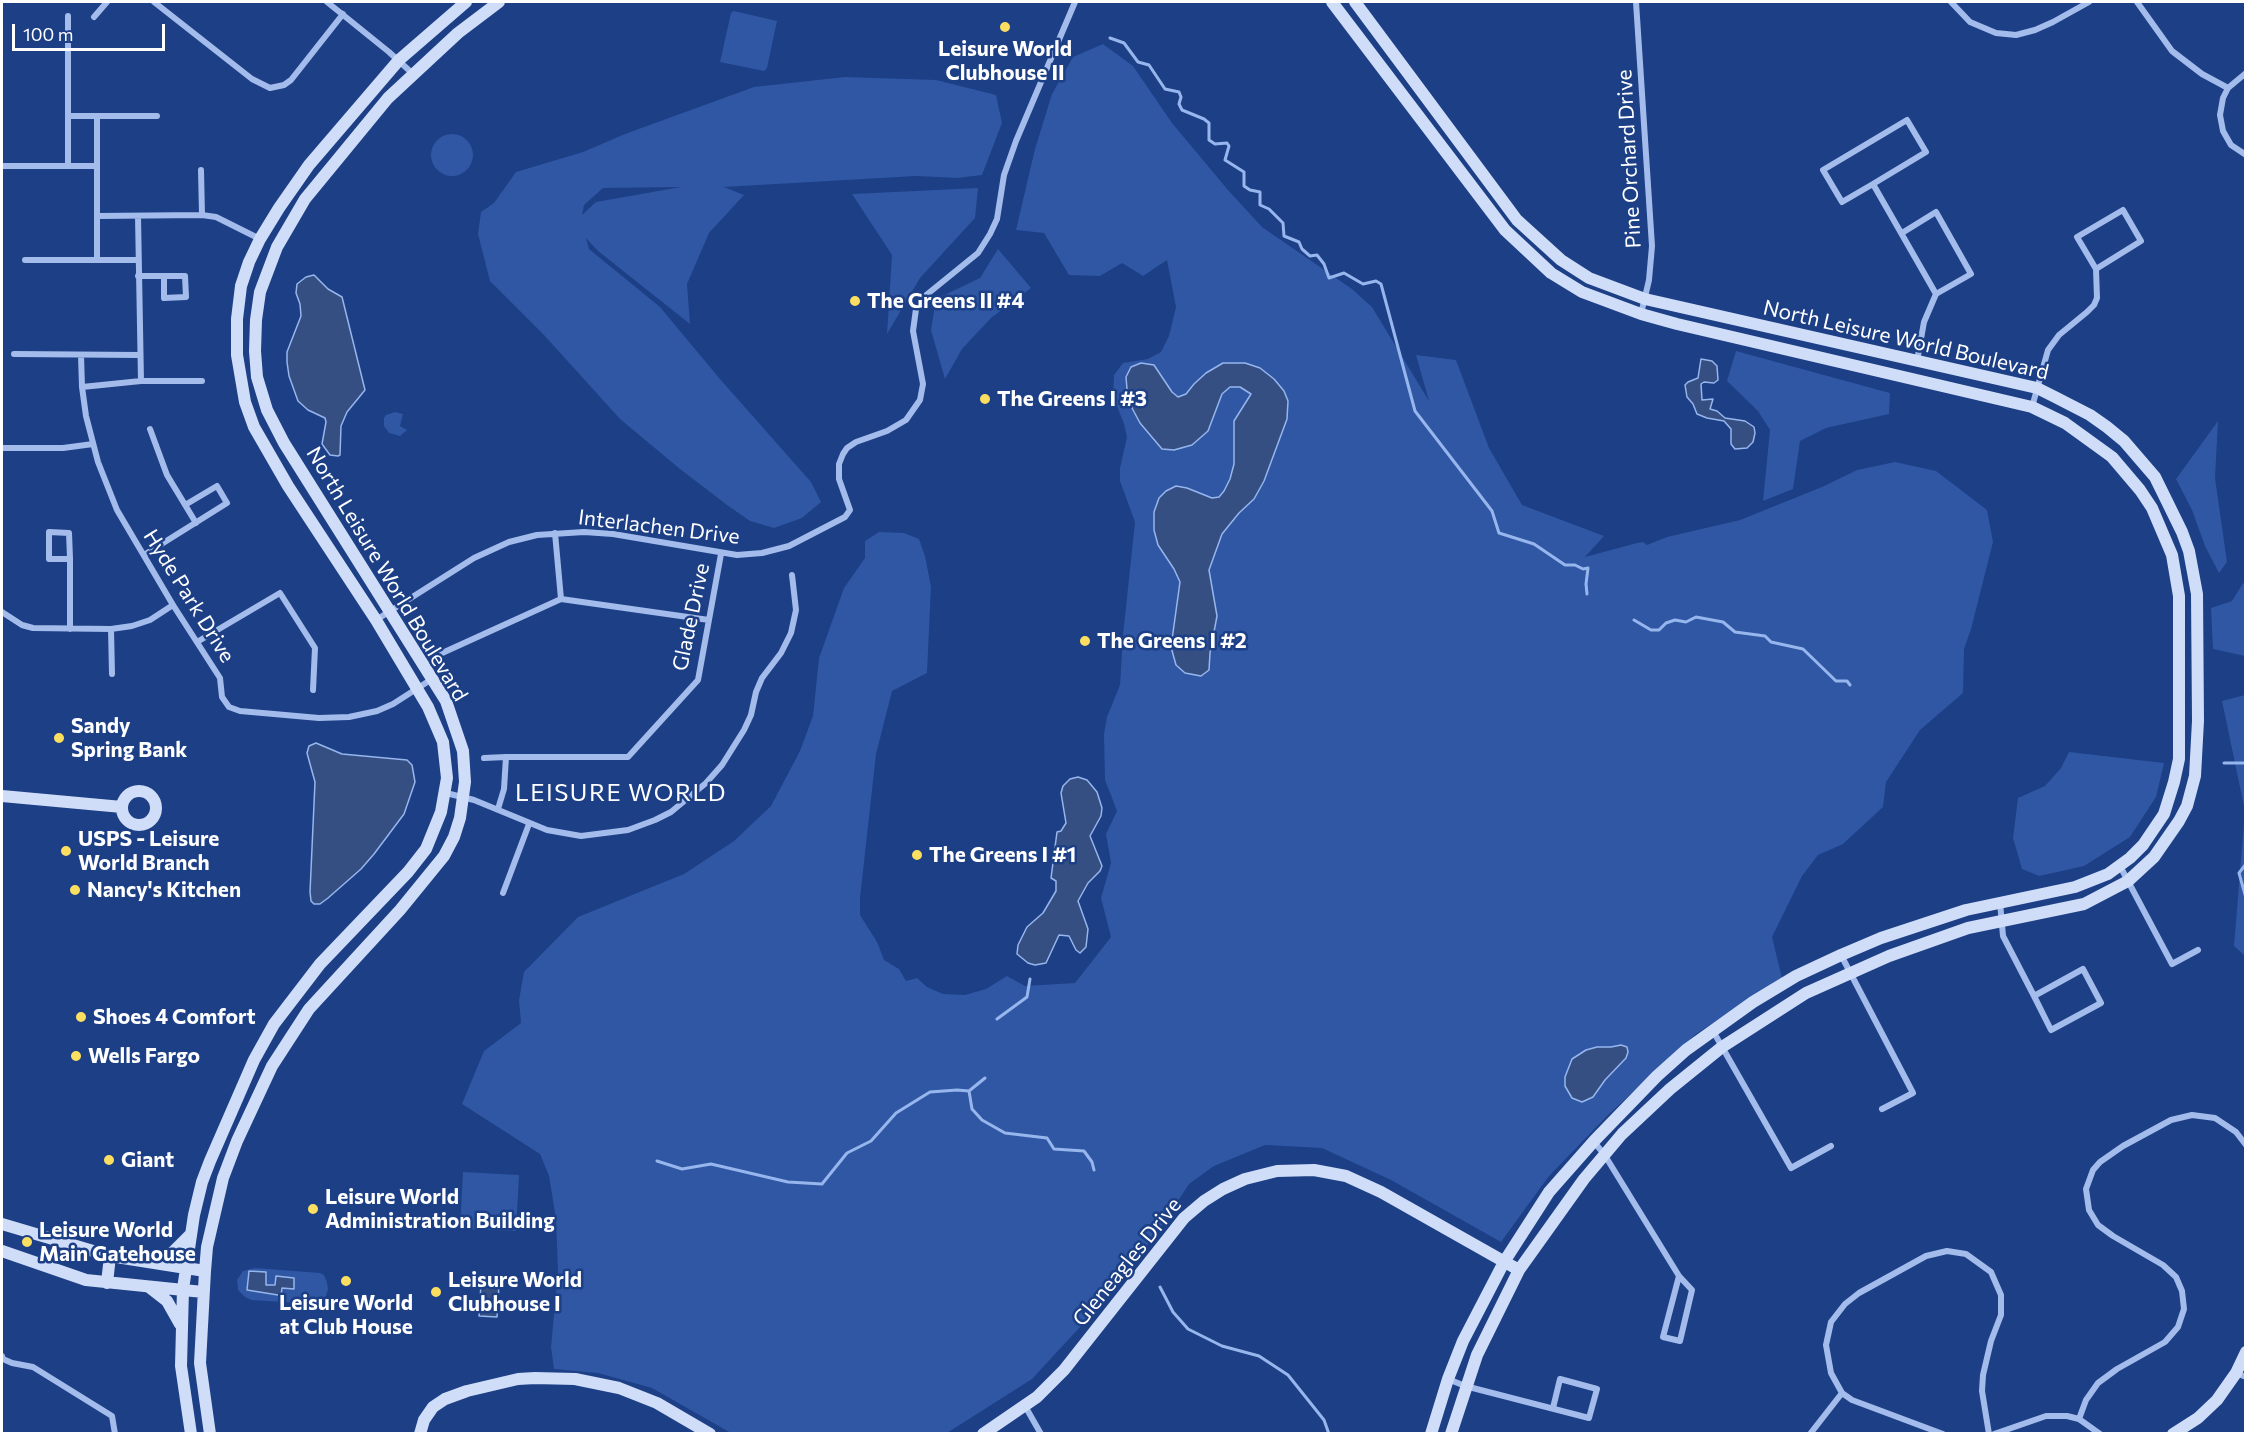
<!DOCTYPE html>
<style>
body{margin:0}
#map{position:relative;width:2247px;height:1435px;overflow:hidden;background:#1c3f86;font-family:Commissioner,sans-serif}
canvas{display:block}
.frame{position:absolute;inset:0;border:3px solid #fff;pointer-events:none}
.scale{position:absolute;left:12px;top:24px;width:153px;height:27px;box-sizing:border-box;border:3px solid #fff;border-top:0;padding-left:8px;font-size:18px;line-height:21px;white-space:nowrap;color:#fff;-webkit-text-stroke:4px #1c3f86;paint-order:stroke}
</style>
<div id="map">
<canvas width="2247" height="1435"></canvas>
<div class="frame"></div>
<div class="scale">100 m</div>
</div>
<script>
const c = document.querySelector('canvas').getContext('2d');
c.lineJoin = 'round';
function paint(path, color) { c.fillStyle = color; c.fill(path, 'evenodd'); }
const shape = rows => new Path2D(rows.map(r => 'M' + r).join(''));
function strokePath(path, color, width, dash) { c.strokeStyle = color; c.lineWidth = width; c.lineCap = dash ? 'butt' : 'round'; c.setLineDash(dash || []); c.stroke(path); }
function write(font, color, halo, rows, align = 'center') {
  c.font = font + ' Commissioner,sans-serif'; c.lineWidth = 5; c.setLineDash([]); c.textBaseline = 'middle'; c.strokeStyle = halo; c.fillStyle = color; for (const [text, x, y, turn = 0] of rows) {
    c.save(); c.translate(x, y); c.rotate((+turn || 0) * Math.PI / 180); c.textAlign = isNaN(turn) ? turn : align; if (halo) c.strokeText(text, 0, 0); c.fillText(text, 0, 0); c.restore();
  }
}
const green = shape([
 [734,11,777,21,767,68,764,71,720,62,731,13],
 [1103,44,1133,66,1172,123,1228,190,1262,227,1352,289,1372,307,1429,401,1416,355,1456,360,1489,448,1522,505,1604,536,1585,557,1637,543,1643,542,1647,545,1667,537,1740,520,1822,487,1857,470,1895,462,1936,471,1987,510,1993,542,1971,629,1964,649,1963,693,1920,730,1886,782,1883,807,1843,844,1818,855,1802,876,1772,937,1782,978,1696,1034,1607,1116,1549,1176,1501,1242,1391,1180,1322,1148,1265,1145,1214,1166,1189,1184,1155,1236,1093,1313,1032,1379,947,1433,731,1433,652,1388,598,1373,554,1369,551,1347,558,1272,556,1219,549,1176,540,1154,462,1104,484,1051,521,1023,519,1000,524,972,578,917,684,874,734,841,771,806,800,751,813,716,819,658,844,588,865,558,865,541,879,532,904,533,919,539,925,556,931,587,927,673,892,691,876,754,860,898,860,915,877,942,884,960,899,969,906,981,917,978,927,987,943,994,965,995,986,989,1007,976,1025,986,1075,983,1111,937,1101,898,1111,863,1106,834,1117,811,1105,780,1104,734,1107,717,1120,685,1123,635,1135,522,1120,481,1120,468,1127,437,1124,424,1113,396,1114,375,1123,363,1148,359,1161,352,1169,336,1176,307,1167,260,1143,276,1122,263,1100,276,1069,275,1044,233,1016,230,1035,149,1052,94,1073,57],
 [845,77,936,80,996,95,1002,123,982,175,957,178,916,176,724,187,744,195,709,233,687,284,690,324,598,251,586,238,589,249,660,307,720,379,811,482,821,502,802,518,774,528,750,521,727,505,680,469,620,419,544,335,490,281,478,234,481,212,494,203,516,172,583,152,625,134,754,87],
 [681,187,596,202,582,215,584,205,603,188],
 '431 155a21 21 0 1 1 42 0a21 21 0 1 1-42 0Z',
 [978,188,975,218,920,278,887,334,892,255,852,194],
 [998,249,1031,288,991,318,962,349,945,379,931,330,936,299,980,278],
 [1736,351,1890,393,1889,414,1826,428,1800,441,1793,489,1763,501,1770,430,1758,411,1727,381],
 [395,412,403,414,400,426,407,430,400,436,389,433,384,426,384,418,386,415],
 [2218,421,2215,478,2227,562,2219,573,2205,546,2192,510,2176,479],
 [2245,580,2245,656,2213,649,2211,608,2232,601],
 [2245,695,2246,695,2245,956,2234,946,2245,811,2222,701],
 [2069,752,2164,763,2156,797,2130,837,2084,866,2039,876,2022,869,2013,838,2018,798,2045,786,2061,768],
 [463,1172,519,1175,516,1231,460,1229],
 [255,1268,320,1273,324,1275,327,1282,328,1289,326,1296,316,1304,251,1300,245,1297,238,1290,237,1280,243,1271]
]);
const water = shape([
 [314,275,328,289,342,297,365,390,347,412,341,426,340,455,338,456,330,455,322,444,326,422,325,418,308,410,298,401,289,376,287,362,287,352,301,316,300,304,296,293,297,284,306,277,314,275],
 [1701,359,1712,361,1717,366,1718,380,1714,383,1704,382,1701,384,1702,400,1713,399,1710,409,1717,411,1725,418,1745,421,1754,427,1755,433,1753,442,1747,448,1735,449,1731,444,1731,429,1724,421,1707,418,1697,414,1693,404,1687,397,1685,385,1688,382,1698,378,1701,359],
 [1141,363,1154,365,1172,392,1178,397,1186,394,1194,384,1206,373,1223,363,1245,363,1260,368,1274,379,1284,391,1288,401,1287,419,1264,481,1254,499,1239,513,1222,534,1209,570,1217,616,1210,653,1209,670,1201,676,1185,673,1176,665,1171,647,1180,582,1174,569,1158,545,1154,530,1154,512,1159,498,1166,491,1176,486,1187,488,1212,498,1219,497,1224,491,1230,479,1234,464,1234,421,1251,394,1240,387,1230,387,1222,394,1208,431,1192,445,1174,450,1162,449,1140,423,1132,408,1127,389,1126,377,1131,367,1141,363],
 [316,743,342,754,407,760,412,765,415,782,404,814,374,854,361,869,328,898,320,904,314,904,311,901,310,892,315,782,307,753,309,746,316,743],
 [1078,777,1087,780,1097,792,1102,808,1101,816,1090,836,1102,866,1100,871,1088,883,1078,901,1088,929,1086,947,1080,953,1076,950,1069,936,1059,935,1046,963,1035,965,1028,963,1017,954,1018,945,1027,927,1043,913,1056,891,1056,881,1051,878,1057,832,1061,831,1066,823,1061,793,1063,786,1070,779,1078,777],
 [1621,1045,1627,1047,1628,1052,1626,1058,1605,1080,1593,1097,1582,1102,1572,1098,1565,1086,1565,1077,1572,1059,1586,1050,1597,1047,1611,1047,1621,1045],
 [249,1271,266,1272,266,1285,275,1285,276,1276,294,1278,294,1289,282,1288,281,1295,278,1295,247,1290,249,1271],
 [481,1284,499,1284,497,1317,479,1316,481,1284]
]);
const stream = shape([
 [1110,38,1124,43,1138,62,1149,65,1165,89,1179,92,1181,97,1179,104,1182,110,1204,119,1209,123,1209,140,1215,144,1227,143,1229,146,1225,160,1244,172,1244,186,1250,190,1260,192,1260,205,1269,209,1283,223,1284,236,1299,242,1302,249,1310,256,1317,255,1324,264,1329,278,1344,273,1363,284,1376,281,1381,284,1415,411,1492,511,1499,533,1534,544,1565,565,1575,565,1583,569,1588,568,1586,584,1587,594],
 [1634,620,1651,630,1659,630,1666,623,1675,620,1686,622,1696,617,1723,622,1735,632,1765,636,1771,642,1803,649,1836,681,1847,681,1850,685],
 [2224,763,2246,763],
 [2246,864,2239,873,2246,898],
 [997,1019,1027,997,1030,979],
 [969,1091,985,1078],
 [657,1161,682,1169,711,1164,788,1182,822,1184,847,1153,871,1141,896,1113,930,1092,957,1090,969,1091,972,1109,982,1120,1005,1133,1047,1138,1054,1149,1084,1151,1092,1162,1094,1170],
 [1160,1287,1173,1312,1188,1329,1222,1346,1259,1356,1288,1375,1324,1420,1329,1434]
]);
const street = shape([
 [154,2,252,79,270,88,284,85,291,80,343,14],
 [327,2,389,52,412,73],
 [1636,2,1652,246,1649,280,1641,314],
 [1951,2,1970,22,1996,33,2016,35,2035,30,2053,22,2089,2],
 [2137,2,2172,51,2202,74,2228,88],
 [68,16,68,166],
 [94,17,107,2],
 [2246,73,2228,88,2223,98,2220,115,2223,131,2231,145,2246,155],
 [68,116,157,116],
 [2,166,97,166],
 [201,170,202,215],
 [1873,184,1842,202,1823,170,1907,120,1926,152,1873,184,1936,294,1924,322,1917,361],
 [97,216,202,215,216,217,260,239],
 [138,216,141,381],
 [1902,233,1936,212,1971,274,1936,294],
 [97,259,97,116],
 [25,260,138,260],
 [138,276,185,276,186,297,164,298,164,276],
 [14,354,139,355],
 [81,355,82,387,86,416,98,462,117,510,173,605,220,678,222,697,229,707,240,711,319,718,349,717,377,711,393,704,432,679],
 [82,387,141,381,202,381],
 [2032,407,2048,350,2059,335,2087,312,2094,305,2097,298,2096,269,2077,237,2123,210,2141,241,2096,269],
 [150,429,167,475,196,523],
 [2,448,63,448,93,444],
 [555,533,561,599],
 [144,555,227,503,217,486,185,505],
 [70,559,49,559,49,532,69,533,70,558,70,629],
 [2,612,22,625,33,628,111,629,132,626,150,620,173,605],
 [376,620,474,558,509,542,537,535,584,532,613,534,737,555,762,553,789,546,845,517,850,510,839,479,839,464,843,454,847,448,856,442,887,431,906,420,920,400,923,384,913,331,916,309,925,296,978,253,990,234,997,219,1004,175,1016,141,1075,2],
 [111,629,112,674],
 [197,642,280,593,315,648,313,690],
 [440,654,561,599,709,620],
 [484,758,506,757],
 [446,793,474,800,547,830,581,836,628,830,655,820,671,812,706,783,722,765,744,730,751,715,756,692,762,678,781,653,791,633,796,610,792,575],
 [498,809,504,789,506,757,628,757,698,680,721,554],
 [2120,866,2172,964,2198,950],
 [503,893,529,824],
 [2000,902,2003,936,2034,996,2051,1030,2101,1003,2083,969,2034,996],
 [1841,955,1913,1093,1882,1109],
 [1713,1031,1791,1168,1831,1146],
 [1594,1142,1604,1154,1679,1276,1663,1337,1680,1341,1692,1290,1679,1276],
 [2,1356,3,1359,12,1363,33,1367,112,1416,115,1434],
 [2236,1373,2246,1377],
 [1448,1379,1465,1386,1589,1418,1597,1389,1560,1379,1553,1408],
 [1025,1406,1041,1434],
 [2079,1419,2086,1400,2098,1383,2117,1369,2165,1342,2178,1327,2184,1309,2182,1291,2176,1277,2163,1265,2113,1236,2098,1225,2089,1210,2086,1189,2093,1170,2100,1162,2123,1146,2171,1120,2192,1115,2215,1118,2236,1132,2246,1145],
 [1810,1434,1842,1393],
 [1943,1434,1852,1400,1842,1393,1831,1373,1826,1345,1831,1322,1845,1304,1859,1293,1926,1256,1947,1251,1966,1254,1991,1272,2001,1295,2001,1315,1991,1341,1983,1375,1982,1391,1989,1434],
 [1994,1434,2046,1416,2067,1416,2079,1419,2100,1434]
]);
const secondary = shape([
 [1332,2,1505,230,1551,273,1582,292,1641,314,1677,324,2032,407,2065,423,2112,457,2140,490,2152,508,2172,555,2179,596,2179,759,2174,782,2164,814,2143,845,2130,858,2108,874,2075,887,1966,910,1881,938,1841,955,1796,976,1753,1002,1686,1050,1657,1076,1594,1141,1549,1192,1504,1262,1463,1341,1448,1379,1431,1434],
 [1355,2,1517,220,1561,260,1589,278,1645,299,2037,388,2055,397,2090,415,2107,427,2124,441,2155,477,2182,532,2189,551,2197,594,2198,721,2195,776,2187,806,2179,821,2154,857,2128,881,2084,904,1968,928,1889,956,1806,993,1722,1047,1670,1089,1622,1134,1584,1179,1519,1270,1477,1355,1451,1434],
 '122 808a17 17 0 1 1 34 0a17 17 0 1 1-34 0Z',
 [2,796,122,807],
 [2,1224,110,1256,205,1271],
 [2,1251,86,1280,203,1292],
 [150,1262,171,1254,190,1235],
 [107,1283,110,1256],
 [149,1287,167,1301,180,1324],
 [191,1434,181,1366,183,1289,194,1215,202,1182,210,1161,254,1060,274,1024,320,964,408,872,426,849,441,812,447,778,443,742,428,707,376,620,288,486,254,427,245,402,237,355,237,319,241,286,249,262,260,239,279,208,309,165,399,60,466,2],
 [210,1434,200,1363,205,1271,207,1247,223,1178,237,1141,272,1066,309,1009,400,910,444,856,454,837,460,818,465,782,463,751,446,701,284,443,267,410,257,377,255,351,256,320,260,292,277,247,305,199,388,98,458,33,499,2],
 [420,1434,424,1420,433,1407,445,1399,467,1391,518,1379,535,1378,575,1379,619,1388,657,1403,710,1434],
 [983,1434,1037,1397,1064,1370,1184,1218,1204,1201,1223,1189,1245,1179,1277,1171,1314,1170,1346,1176,1381,1192,1519,1270],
 [2173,1434,2198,1418,2217,1400,2236,1373,2246,1352]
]);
const markers = [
 [1005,27,6,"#fcdf61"],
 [855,301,6,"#fcdf61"],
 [985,399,6,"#fcdf61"],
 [1085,641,6,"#fcdf61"],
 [59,738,6,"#fcdf61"],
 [66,851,6,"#fcdf61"],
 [917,855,6,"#fcdf61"],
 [75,890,6,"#fcdf61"],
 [81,1017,6,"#fcdf61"],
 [76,1056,6,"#fcdf61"],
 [109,1160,6,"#fcdf61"],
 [313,1209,6,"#fcdf61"],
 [27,1242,6,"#fcdf61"],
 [346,1281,6,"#fcdf61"],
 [436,1292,6,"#fcdf61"]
];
const poiNames = [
 ["Leisure World",1005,49,"center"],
 ["Clubhouse II",1005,73,"center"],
 ["The Greens II #4",867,301],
 ["The Greens I #3",997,399],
 ["The Greens I #2",1097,641],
 ["Sandy",71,726],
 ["Spring Bank",71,750],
 ["USPS - Leisure",78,839],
 ["World Branch",78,863],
 ["The Greens I #1",929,855],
 ["Nancy's Kitchen",87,890],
 ["Shoes 4 Comfort",93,1017],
 ["Wells Fargo",88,1056],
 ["Giant",121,1160],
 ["Leisure World",325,1197],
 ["Administration Building",325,1221],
 ["Leisure World",39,1230],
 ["Main Gatehouse",39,1254],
 ["Leisure World",448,1280],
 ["Clubhouse I",448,1304],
 ["Leisure World",346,1303,"center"],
 ["at Club House",346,1327,"center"]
];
const streetNames = [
 ["Pine Orchard Drive",1629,159,-93],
 ["North Leisure World Boulevard",1906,340,13],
 ["Interlachen Drive",659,527,7],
 ["North Leisure World Boulevard",387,574,59],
 ["Hyde Park Drive",189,596,58],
 ["Glade Drive",691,617,-78],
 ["Gleneagles Drive",1127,1262,-51]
];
const quarterNames = [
 ["LEISURE WORLD",621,793]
];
paint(green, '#2f57a4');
paint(water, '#354f83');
strokePath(water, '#97b6ed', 1.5);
strokePath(stream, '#97b6ed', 3);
strokePath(street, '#a4bceb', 6);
strokePath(secondary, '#cfddf8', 12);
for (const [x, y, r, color] of markers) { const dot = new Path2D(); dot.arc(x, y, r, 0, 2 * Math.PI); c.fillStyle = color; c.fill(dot); strokePath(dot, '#1c3f86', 2); }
write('bold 21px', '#fff', '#1c3f86', poiNames, 'left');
write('21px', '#fff', '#1c3f86', streetNames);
c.letterSpacing = '1.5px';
write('24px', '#fff', '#1c3f86', quarterNames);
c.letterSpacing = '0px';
</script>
